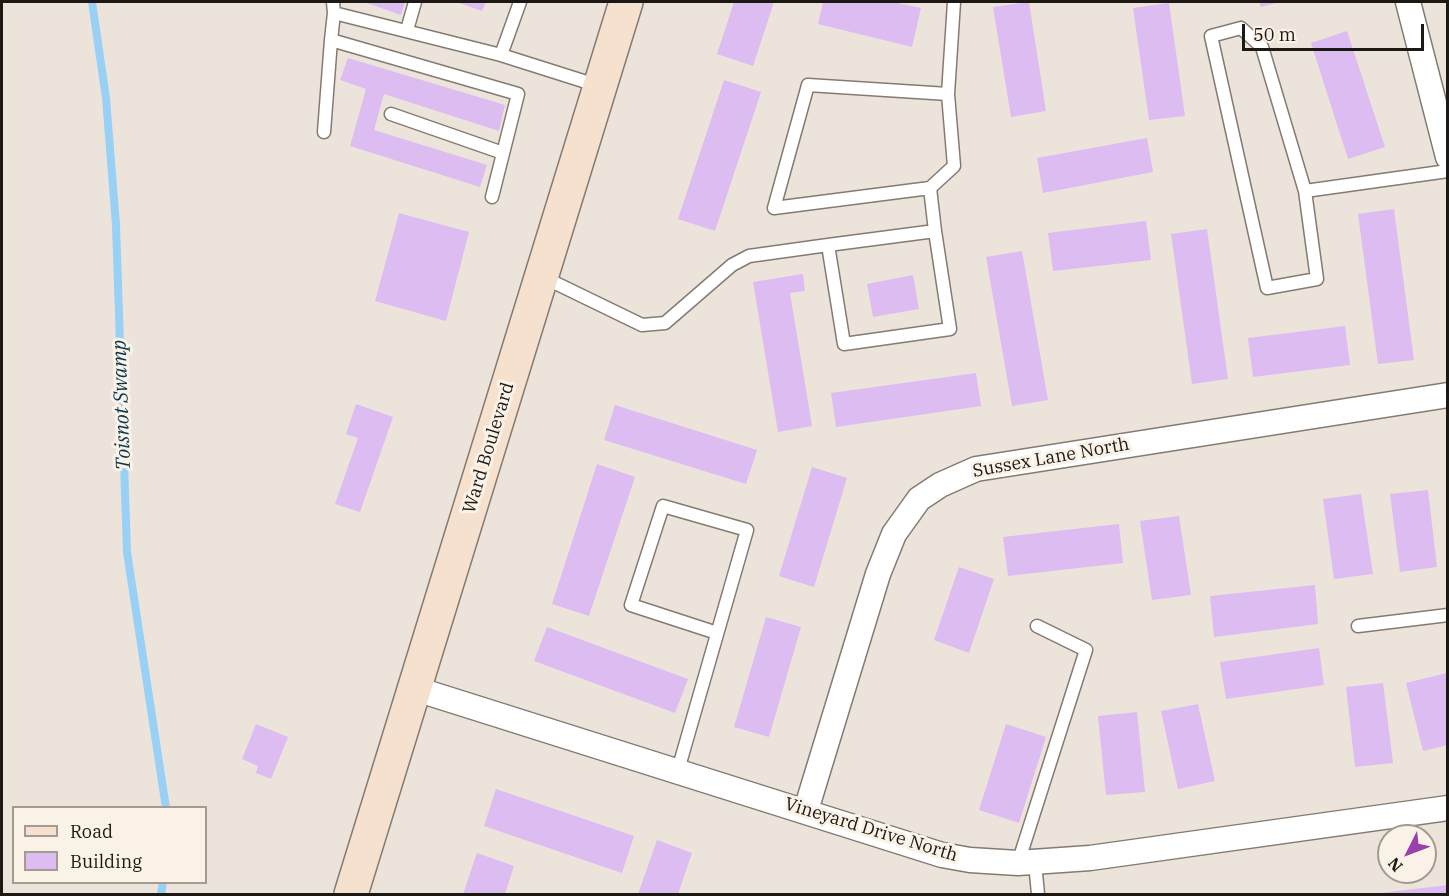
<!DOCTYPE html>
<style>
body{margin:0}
#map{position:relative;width:1449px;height:896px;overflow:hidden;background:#ece4da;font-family:"IBM Plex Serif",serif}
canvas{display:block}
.frame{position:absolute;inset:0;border:3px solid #1c1915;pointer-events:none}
.legend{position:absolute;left:12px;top:806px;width:195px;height:78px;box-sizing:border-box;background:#faf2e7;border:2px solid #a19b93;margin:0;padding:8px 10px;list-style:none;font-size:18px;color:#1c1915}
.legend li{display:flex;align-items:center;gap:12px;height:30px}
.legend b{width:30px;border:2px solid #a19b93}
.north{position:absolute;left:1377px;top:824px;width:60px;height:60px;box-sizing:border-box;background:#faf2e7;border:2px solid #a19b93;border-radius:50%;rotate:228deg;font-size:16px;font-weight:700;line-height:24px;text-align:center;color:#1c1915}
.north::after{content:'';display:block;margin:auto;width:21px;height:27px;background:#9940ab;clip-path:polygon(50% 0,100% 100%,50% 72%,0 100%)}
.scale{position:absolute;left:1242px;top:24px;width:182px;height:27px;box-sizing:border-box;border:3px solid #1c1915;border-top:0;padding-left:8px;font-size:18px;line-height:21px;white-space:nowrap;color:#1c1915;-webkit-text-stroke:4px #faf2e7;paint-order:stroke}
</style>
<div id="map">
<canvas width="1449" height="896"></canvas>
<div class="frame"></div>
<ul class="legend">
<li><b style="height:8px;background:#f6e1cf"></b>Road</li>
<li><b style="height:16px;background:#dcbcf1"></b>Building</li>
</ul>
<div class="north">N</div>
<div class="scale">50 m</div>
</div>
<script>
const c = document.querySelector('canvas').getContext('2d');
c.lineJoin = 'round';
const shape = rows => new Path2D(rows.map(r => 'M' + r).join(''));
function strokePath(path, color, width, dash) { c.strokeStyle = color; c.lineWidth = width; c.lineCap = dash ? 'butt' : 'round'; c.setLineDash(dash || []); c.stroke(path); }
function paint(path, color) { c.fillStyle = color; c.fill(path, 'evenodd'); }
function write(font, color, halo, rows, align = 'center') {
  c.font = font + ' "IBM Plex Serif",serif'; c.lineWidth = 6; c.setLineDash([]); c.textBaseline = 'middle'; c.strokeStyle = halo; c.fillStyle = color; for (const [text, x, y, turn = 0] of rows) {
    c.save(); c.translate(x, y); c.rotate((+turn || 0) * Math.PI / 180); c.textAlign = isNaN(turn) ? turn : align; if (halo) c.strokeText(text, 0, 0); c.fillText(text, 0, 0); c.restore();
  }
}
const stream = shape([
 [92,2,106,98,116,225,127,552,166,808],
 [161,894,163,882]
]);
const building = shape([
 [364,2,405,2,401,15],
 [456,2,486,2,482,11],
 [734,2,774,2,753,66,717,54],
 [823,2,893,2,921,8,912,47,818,24],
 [1029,2,1046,111,1011,117,993,7],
 [1259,2,1280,2,1261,7],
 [1169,3,1185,116,1149,120,1133,8],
 [1347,31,1385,147,1348,159,1311,43],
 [348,58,505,105,499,131,384,94,374,130,487,165,480,187,350,146,366,89,340,80],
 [724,80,761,92,715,231,678,219],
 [1147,138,1153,172,1043,193,1037,158],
 [1394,209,1414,360,1378,364,1358,214],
 [399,213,469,232,446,321,375,301],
 [1146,221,1151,260,1053,271,1048,233],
 [1207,229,1228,379,1192,384,1171,234],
 [1022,251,1048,400,1012,406,986,257],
 [803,274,805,291,790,293,812,426,778,432,753,282],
 [913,275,919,309,873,317,867,284],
 [1345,326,1350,365,1253,377,1248,338],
 [976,373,981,406,836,427,831,393],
 [356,404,393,417,360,512,335,504,358,438,346,434],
 [615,405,757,450,746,484,604,440],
 [597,464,635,477,589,616,552,604],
 [812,467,847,478,814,587,779,576],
 [1428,490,1437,567,1400,572,1390,494],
 [1361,494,1373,574,1334,579,1323,499],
 [1179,516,1191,595,1152,600,1140,521],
 [1119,524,1123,563,1008,576,1003,537],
 [959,567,994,579,969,653,934,640],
 [1315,585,1318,624,1214,637,1210,596],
 [766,617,801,627,769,737,734,727],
 [547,627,688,679,675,713,534,661],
 [1319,648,1324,685,1226,699,1220,662],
 [1447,673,1448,745,1423,751,1406,683],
 [1383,683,1393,763,1355,767,1346,687],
 [1198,704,1215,781,1178,789,1161,711],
 [1137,712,1145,792,1106,795,1098,716],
 [256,724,288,737,271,779,256,773,258,766,242,759],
 [1006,724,1046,737,1019,823,979,810],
 [496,789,634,836,622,873,484,826],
 [657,840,692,853,678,894,638,894],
 [477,853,514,866,505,894,463,894],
 [1448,885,1448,894,1381,894,1381,893]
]);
const service = shape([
 [333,2,334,13,501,55,599,86],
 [1241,28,1262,47,1305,191,1317,279,1267,288,1211,36,1241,28],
 [407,30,415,2],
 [331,40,334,13],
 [501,55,520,2],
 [948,94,954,2],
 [391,114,503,153],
 [324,132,331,40,518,94,492,197],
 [930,188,954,166,948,94,808,85,774,208,930,188,935,231],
 [1305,191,1448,171],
 [543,277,642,325,665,323,732,265,749,256,828,245,935,231,950,329,844,344,828,245],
 [1358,626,1448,615],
 [678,770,747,530,663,506,631,605,717,633],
 [1018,863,1086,650,1037,626],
 [1035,863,1038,894]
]);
const minor = shape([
 [1408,2,1448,157],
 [416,689,942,855,970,860,1018,863,1090,858,1448,808],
 [806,810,878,574,894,534,919,499,940,485,976,469,1448,395]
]);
const secondary = shape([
 [351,894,626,2]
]);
const streetNames = [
 ["Ward Boulevard",489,448,-73],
 ["Sussex Lane North",1051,458,-10],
 ["Vineyard Drive North",871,830,17]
];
const waterNames = [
 ["Toisnot Swamp",122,405,-92]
];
strokePath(stream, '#98d0f6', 8);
paint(building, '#dcbcf1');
strokePath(service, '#837b72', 15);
strokePath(minor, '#837b72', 27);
strokePath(secondary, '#837b72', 36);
strokePath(service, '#fff', 12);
strokePath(minor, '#fff', 24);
strokePath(secondary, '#f6e1cf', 33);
write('18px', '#1c1915', '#faf2e7', streetNames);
write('italic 20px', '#06354f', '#faf2e7', waterNames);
</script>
